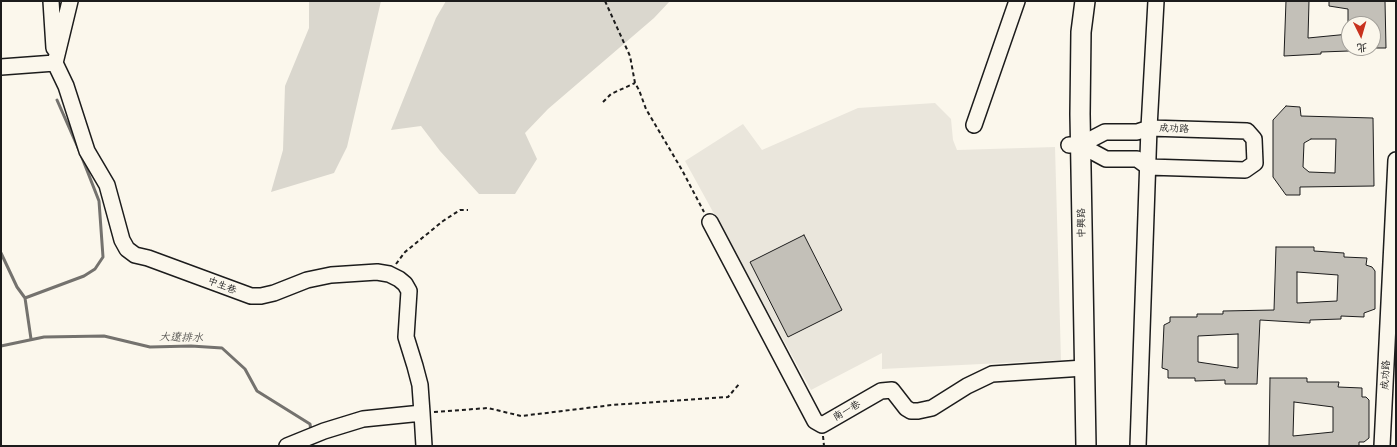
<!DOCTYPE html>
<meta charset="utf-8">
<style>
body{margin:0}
#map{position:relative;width:1397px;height:447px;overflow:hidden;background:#fbf7ec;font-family:Pangolin,"LXGW WenKai TC",sans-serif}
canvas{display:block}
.frame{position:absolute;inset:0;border:2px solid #1c1c1c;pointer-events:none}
.north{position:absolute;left:1341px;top:16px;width:40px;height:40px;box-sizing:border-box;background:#fbf7ec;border:1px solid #a29f99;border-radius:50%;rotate:175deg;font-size:11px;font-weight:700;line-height:16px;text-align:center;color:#1c1c1c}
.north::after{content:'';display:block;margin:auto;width:14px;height:18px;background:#c8321e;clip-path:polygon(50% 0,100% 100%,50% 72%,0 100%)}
</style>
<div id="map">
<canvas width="1397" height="447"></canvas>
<div class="frame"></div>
<div class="north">北</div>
</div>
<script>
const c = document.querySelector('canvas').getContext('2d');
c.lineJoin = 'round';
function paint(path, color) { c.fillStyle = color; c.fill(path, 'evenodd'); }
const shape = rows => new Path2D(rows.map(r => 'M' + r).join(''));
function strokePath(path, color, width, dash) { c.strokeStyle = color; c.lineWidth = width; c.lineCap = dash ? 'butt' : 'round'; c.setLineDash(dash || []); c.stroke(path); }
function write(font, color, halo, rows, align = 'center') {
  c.font = font + ' Pangolin,"LXGW WenKai TC",sans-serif'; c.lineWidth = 3.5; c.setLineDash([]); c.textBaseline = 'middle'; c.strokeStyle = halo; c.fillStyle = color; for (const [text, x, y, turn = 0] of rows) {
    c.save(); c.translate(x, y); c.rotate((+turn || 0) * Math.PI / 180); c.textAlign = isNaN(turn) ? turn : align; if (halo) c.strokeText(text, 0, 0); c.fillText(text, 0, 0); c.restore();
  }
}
const built = shape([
 [935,103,951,119,953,140,957,150,1055,147,1061,360,882,369,882,353,811,390,685,161,743,124,762,150,858,108]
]);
const green = shape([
 [309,1,381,1,347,147,334,173,271,192,283,150,285,86,309,28],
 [446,1,670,1,654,18,548,109,525,133,537,159,515,194,479,194,440,151,421,126,391,130,436,18]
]);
const stream = shape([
 [57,100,79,150],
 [1,253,17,287,25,298,31,339],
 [25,298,84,276,95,269,103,257,99,201,81,155],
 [1,346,44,337,104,336,150,347,191,346,222,348,245,369,257,391,310,424,311,431]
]);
const building = shape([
 [1286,1,1309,1,1308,38,1349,34,1349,51,1321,52,1321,54,1284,56,1286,1],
 [1329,1,1385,1,1386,48,1373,48,1373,24,1348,24,1348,9,1329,6,1329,1],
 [1286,106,1300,107,1301,116,1373,118,1374,186,1300,187,1300,195,1286,195,1273,177,1273,120,1286,106],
 [1311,139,1336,139,1335,173,1309,172,1303,167,1304,143,1311,139],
 [804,235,842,310,788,337,750,262,804,235],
 [1276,247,1314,247,1314,251,1344,253,1344,257,1367,258,1366,265,1372,267,1375,271,1375,309,1364,313,1364,317,1341,316,1341,319,1310,320,1310,323,1260,320,1257,384,1225,384,1225,380,1195,381,1195,378,1168,378,1168,370,1162,368,1164,325,1170,322,1170,317,1197,317,1197,314,1223,314,1223,311,1274,310,1276,247],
 [1297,272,1338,275,1337,301,1297,303,1297,272],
 [1238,334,1238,368,1198,362,1198,336,1238,334],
 [1270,378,1307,378,1307,382,1339,382,1338,387,1362,388,1362,397,1366,397,1369,400,1369,438,1364,442,1359,442,1359,446,1269,446,1270,378],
 [1294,402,1333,407,1333,432,1293,436,1294,402]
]);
const path = shape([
 [605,1,630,56,635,83,639,90,646,109,682,170,704,212],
 [603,102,611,94,635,83],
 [396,264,405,252,443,221,460,210,468,210],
 [434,412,488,408,521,416,612,405,728,397,740,383],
 [823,436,824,446]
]);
const minor = shape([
 [51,1,54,48],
 [55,63,70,1],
 [1,67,55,63,66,86,87,151,107,185,122,240,127,249,135,255,148,258,251,296,261,296,274,293,307,280,331,275,377,272,389,274,399,279,405,284,409,291,406,337,415,366,420,385,422,413,424,446],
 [974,125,1017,1],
 [1069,145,1080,145,1106,159,1137,159,1148,167,1245,170,1255,163,1254,139,1247,131,1149,128,1137,132,1105,132,1080,145],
 [710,222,815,421,822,425,881,391,892,390,906,408,911,411,918,411,932,408,967,386,992,374,1084,368],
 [287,446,324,431,363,419,422,413],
 [1138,446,1149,128,1156,1],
 [1382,446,1396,160]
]);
const major = shape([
 [1085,1,1081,32,1080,114,1086,446]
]);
const streetNames = [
 ["成功路",1174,129,2],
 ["中興路",1082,223,-91],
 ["中生巷",222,286,21],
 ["成功路",1386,375,-87],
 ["南一巷",847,411,-30]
];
const waterNames = [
 ["大遼排水",181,338,1]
];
paint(built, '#eae6dc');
paint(green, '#dad7ce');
strokePath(stream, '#74726e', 3);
paint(building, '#c3c0b8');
strokePath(building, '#1c1c1c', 1);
strokePath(minor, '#1c1c1c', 18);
strokePath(major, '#1c1c1c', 22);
strokePath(path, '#1c1c1c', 2, [4, 3]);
strokePath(minor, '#fbf7ec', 15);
strokePath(major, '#fbf7ec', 19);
write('10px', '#1c1c1c', '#fbf7ec', streetNames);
write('italic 11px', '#575653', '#fbf7ec', waterNames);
</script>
